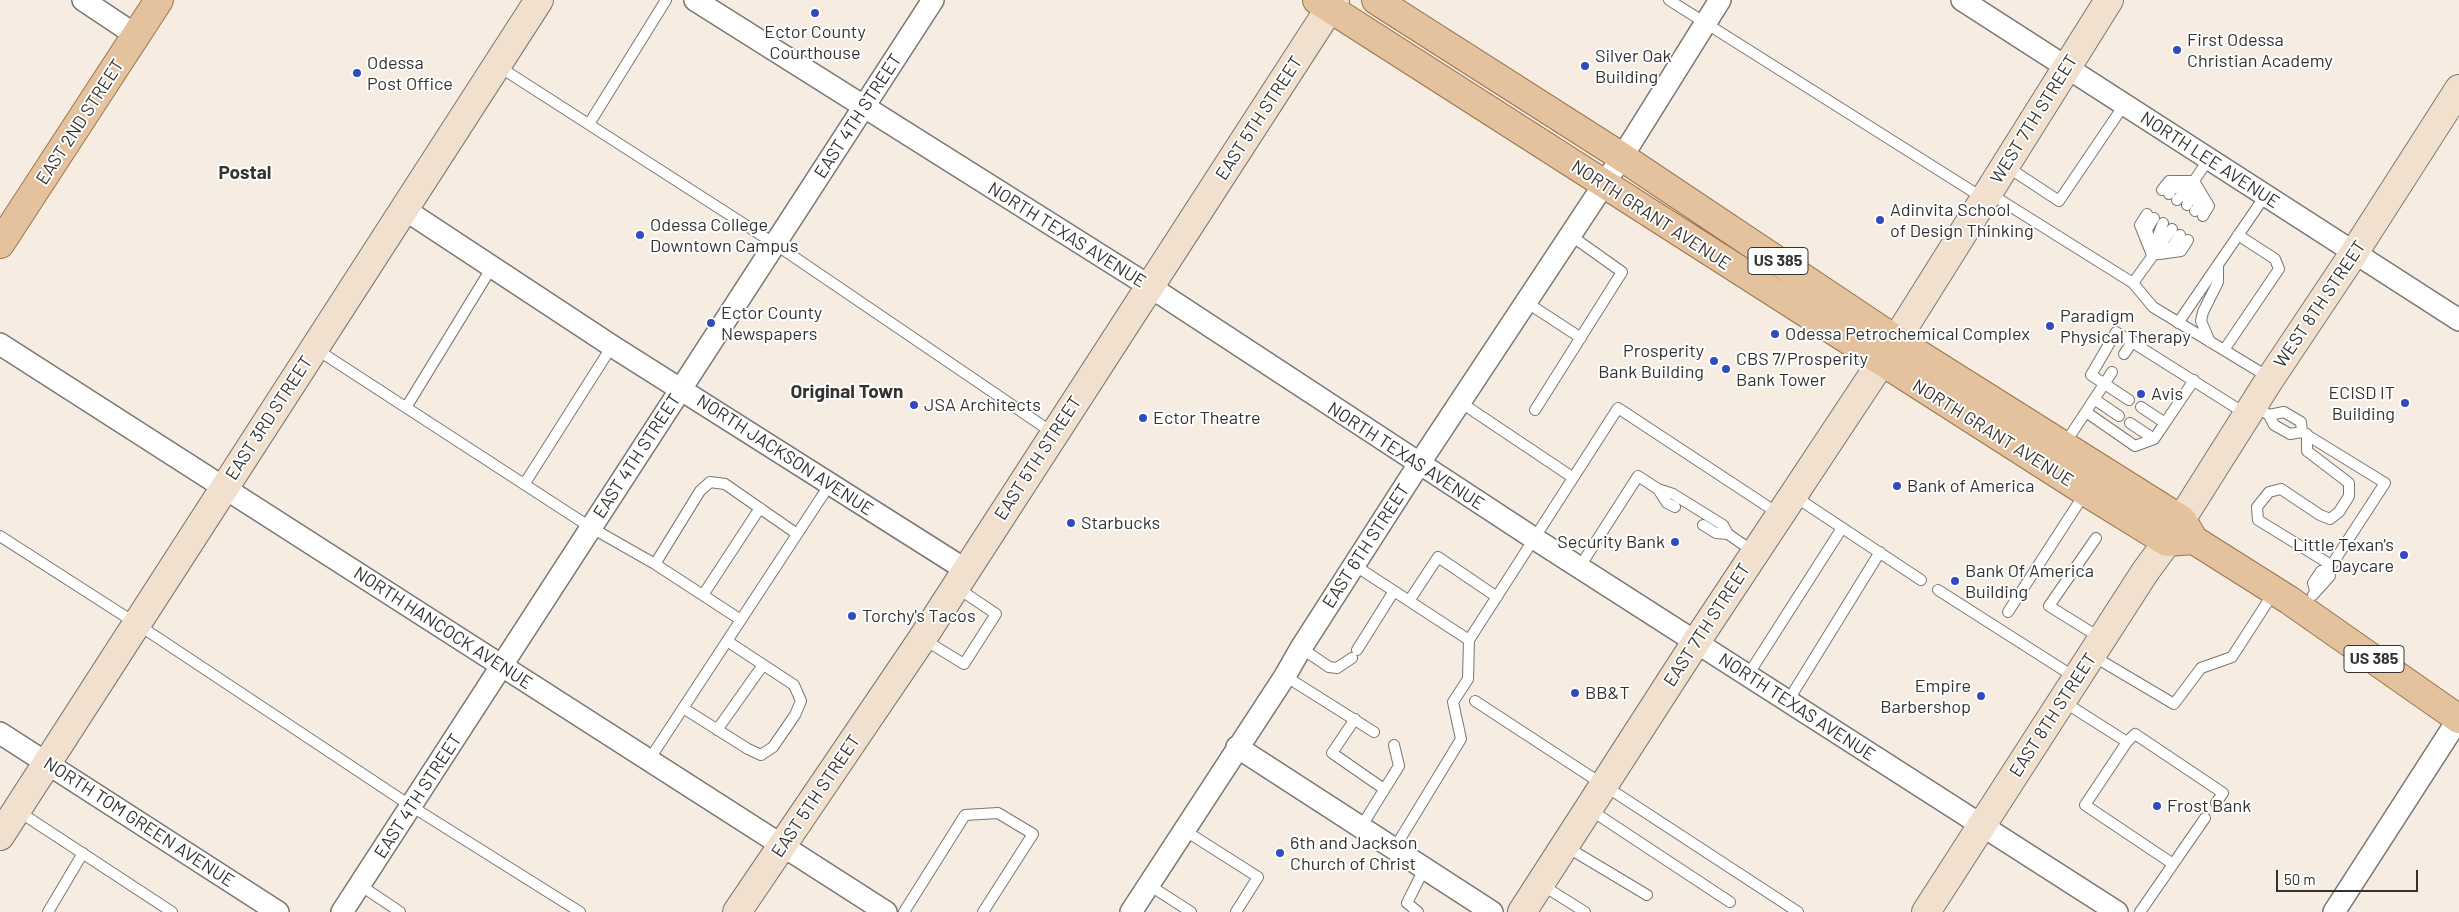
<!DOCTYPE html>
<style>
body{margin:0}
#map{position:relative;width:2459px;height:912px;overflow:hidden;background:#fefaf6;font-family:Barlow,sans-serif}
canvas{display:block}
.scale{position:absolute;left:2276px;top:870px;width:142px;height:22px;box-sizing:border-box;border:2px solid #353331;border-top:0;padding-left:6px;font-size:15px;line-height:18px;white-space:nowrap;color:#353331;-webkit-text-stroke:4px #fff;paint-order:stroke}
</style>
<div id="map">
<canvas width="2459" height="912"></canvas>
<div class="scale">50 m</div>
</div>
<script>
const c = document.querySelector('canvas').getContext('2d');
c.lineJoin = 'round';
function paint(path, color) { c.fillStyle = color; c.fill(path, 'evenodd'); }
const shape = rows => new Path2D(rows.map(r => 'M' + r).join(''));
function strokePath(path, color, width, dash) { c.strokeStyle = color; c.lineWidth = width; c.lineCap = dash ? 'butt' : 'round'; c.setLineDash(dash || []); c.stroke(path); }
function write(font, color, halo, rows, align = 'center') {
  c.font = font + ' Barlow,sans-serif'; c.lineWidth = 4; c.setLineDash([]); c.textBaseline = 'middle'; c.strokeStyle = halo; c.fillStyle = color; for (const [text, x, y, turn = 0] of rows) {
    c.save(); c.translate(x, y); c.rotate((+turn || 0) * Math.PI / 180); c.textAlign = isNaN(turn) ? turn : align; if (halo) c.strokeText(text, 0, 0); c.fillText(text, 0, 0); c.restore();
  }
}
const built = shape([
 [0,0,2459,0,2459,912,0,912]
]);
const lane = shape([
 [1669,0,1983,198],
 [498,66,775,244,1053,433],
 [589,124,666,0],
 [2006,166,2059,201,2124,105],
 [2194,181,2209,206,2203,216],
 [2195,187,2198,207,2195,211],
 [2162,190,2169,181,2194,181],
 [1989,193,2133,283,2153,307,2270,378],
 [2169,194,2172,189,2186,184],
 [2177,200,2194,181,2208,160],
 [2187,205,2193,186],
 [2147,214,2140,225,2152,255],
 [2149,239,2147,229,2154,218],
 [2152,251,2163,223],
 [2162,251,2172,247,2180,235],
 [2152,255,2181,251,2188,240],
 [2133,283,2172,229],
 [1526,302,1581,338],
 [2178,323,2265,196],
 [2210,342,2201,321,2203,312,2218,282,2218,265],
 [316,349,590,527,655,564,741,620],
 [2224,350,2279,269,2275,259,2238,235],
 [2124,354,2133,341],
 [2094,399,2119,416],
 [2129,400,2091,375,2116,332,2246,414],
 [1460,402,1572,477],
 [407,406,492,267],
 [2254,406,2269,415,2274,425,2290,434,2302,432,2385,483,2329,569,2321,571,2313,583,2315,591],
 [2141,407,2165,423,2194,380],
 [1535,410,1622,272,1570,235],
 [2086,412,2135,446,2154,439],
 [2269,415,2284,412,2301,422,2302,432],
 [2130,423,2154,439,2165,423],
 [2307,434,2307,451,2349,483,2349,496,2339,512,2330,519,2320,515,2281,489,2269,492,2257,507,2258,520,2331,565],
 [2064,445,2112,372],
 [525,483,612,346],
 [1658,489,1667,503,1675,507],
 [1794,496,1921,580],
 [1703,525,1716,533,1728,534],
 [0,536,137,624,411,806,580,912],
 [2096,538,2049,606,2102,639],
 [655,564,700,491,710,482,725,484,797,534],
 [1354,565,1469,640],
 [1579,568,1638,476,1658,489,1673,494,1723,525,1728,534,1754,552],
 [1938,590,2076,678],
 [703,595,760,508],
 [2313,595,2330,576,2329,569],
 [1409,601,1438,557,1497,597],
 [2008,612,2085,493],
 [923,639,964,664,996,614,956,587],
 [1301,648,1329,667,1337,668,1352,658],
 [1357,650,1394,591],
 [2093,656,2174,704,2201,668,2232,657,2274,592],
 [1748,675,1842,528],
 [1285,676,1374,732],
 [1475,701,1798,912],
 [1788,701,1880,552],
 [2064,702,2127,742,2085,805,2173,864],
 [683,708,748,749,761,755,773,747,795,715,801,701,794,685,727,641],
 [1355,719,1332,753,1384,789],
 [717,730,763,665],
 [2127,742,2135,734,2223,793,2216,803],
 [649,760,830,484],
 [1589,809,1730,902],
 [18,811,172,912],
 [1361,827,1399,766,1394,745],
 [1184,830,1258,877,1236,912],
 [1565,846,1647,895],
 [1394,849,1461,739,1453,702,1468,679,1469,640,1618,408,1779,514],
 [360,885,400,912],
 [1149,885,1191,912],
 [1542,885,1585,912],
 [48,912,83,853],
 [904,912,965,815,998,813,1033,834,983,912],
 [1418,912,1407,903,1424,869],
 [2140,912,2205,818]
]);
const street = shape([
 [83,0,137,36],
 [695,0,1149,286,1535,539,2117,912],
 [1962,0,2459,320],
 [404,209,612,346,966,570],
 [0,344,886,912],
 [0,733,278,912],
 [1237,747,1492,912],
 [342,912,933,0],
 [1131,912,1285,676,1301,648,1419,464,1622,157,1720,0],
 [2334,912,2459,718]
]);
const secondary = shape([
 [0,836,539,0],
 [737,912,922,639,1335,0],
 [1522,912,1696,642,1896,340,2109,0],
 [1926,912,2145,572,2167,542,2268,382,2354,253,2459,89]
]);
const primary = shape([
 [1317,0,2086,492,2167,542,2194,540],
 [1376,0,1622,157,1896,340,2182,520,2194,540,2289,600,2459,719],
 [0,244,159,0]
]);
const markers = [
 [815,13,5,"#324bbc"],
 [2177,50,5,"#324bbc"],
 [1585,66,5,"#324bbc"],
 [357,73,5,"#324bbc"],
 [1880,220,5,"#324bbc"],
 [640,235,5,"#324bbc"],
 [711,323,5,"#324bbc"],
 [2050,326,5,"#324bbc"],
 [1775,334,5,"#324bbc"],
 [1714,361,5,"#324bbc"],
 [1726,369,5,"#324bbc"],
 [2141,394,5,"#324bbc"],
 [2405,403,5,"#324bbc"],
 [914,405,5,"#324bbc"],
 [1143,418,5,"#324bbc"],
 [1897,486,5,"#324bbc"],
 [1071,523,5,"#324bbc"],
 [1675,542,5,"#324bbc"],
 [2404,555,5,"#324bbc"],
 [1955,581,5,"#324bbc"],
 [852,616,5,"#324bbc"],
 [1575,693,5,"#324bbc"],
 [1981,696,5,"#324bbc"],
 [2157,806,5,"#324bbc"],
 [1280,853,5,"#324bbc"]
];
const shields = [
 [1778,261,60],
 [2374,659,60]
];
const shieldNames = [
 ["US 385",1778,261],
 ["US 385",2374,659]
];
const poiNames = [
 ["Ector County",815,32,"center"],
 ["Courthouse",815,53,"center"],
 ["First Odessa",2187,40],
 ["Christian Academy",2187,61],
 ["Silver Oak",1595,56],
 ["Building",1595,77],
 ["Odessa",367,63],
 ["Post Office",367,84],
 ["Adinvita School",1890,210],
 ["of Design Thinking",1890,231],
 ["Odessa College",650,225],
 ["Downtown Campus",650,246],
 ["Ector County",721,313],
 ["Newspapers",721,334],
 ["Paradigm",2060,316],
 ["Physical Therapy",2060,337],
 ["Odessa Petrochemical Complex",1785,334],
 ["Prosperity",1704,351,"right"],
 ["Bank Building",1704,372,"right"],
 ["CBS 7/Prosperity",1736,359],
 ["Bank Tower",1736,380],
 ["ECISD IT",2395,393,"right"],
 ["Building",2395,414,"right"],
 ["Avis",2151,394],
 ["JSA Architects",924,405],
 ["Ector Theatre",1153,418],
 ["Bank of America",1907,486],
 ["Starbucks",1081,523],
 ["Security Bank",1665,542,"right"],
 ["Little Texan's",2394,545,"right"],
 ["Daycare",2394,566,"right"],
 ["Bank Of America",1965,571],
 ["Building",1965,592],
 ["Torchy's Tacos",862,616],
 ["Empire",1971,686,"right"],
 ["Barbershop",1971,707,"right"],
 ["BB&T",1585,693],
 ["Frost Bank",2167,806],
 ["6th and Jackson",1290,843],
 ["Church of Christ",1290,864]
];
const streetNames = [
 ["EAST 4TH STREET",858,116,-57],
 ["EAST 5TH STREET",1259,118,-57],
 ["WEST 7TH STREET",2034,119,-58],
 ["EAST 2ND STREET",80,122,-57],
 ["NORTH LEE AVENUE",2210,160,33],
 ["NORTH GRANT AVENUE",1651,215,33],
 ["NORTH TEXAS AVENUE",1067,235,32],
 ["WEST 8TH STREET",2320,304,-56],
 ["EAST 3RD STREET",269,418,-57],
 ["NORTH GRANT AVENUE",1993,433,32],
 ["NORTH JACKSON AVENUE",785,455,33],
 ["EAST 4TH STREET",637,456,-57],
 ["NORTH TEXAS AVENUE",1406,456,33],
 ["EAST 5TH STREET",1038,458,-57],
 ["EAST 6TH STREET",1366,546,-57],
 ["EAST 7TH STREET",1707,625,-57],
 ["NORTH HANCOCK AVENUE",443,628,33],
 ["NORTH TEXAS AVENUE",1797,707,33],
 ["EAST 8TH STREET",2053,715,-57],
 ["EAST 4TH STREET",418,796,-57],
 ["EAST 5TH STREET",816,796,-56],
 ["NORTH TOM GREEN AVENUE",139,822,33]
];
const neighbourhoodNames = [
 ["Postal",245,173],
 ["Original Town",847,392]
];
paint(built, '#f6ece2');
strokePath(lane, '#7b7773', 12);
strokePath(street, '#7b7773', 24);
strokePath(secondary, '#7b7773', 30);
strokePath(primary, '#9a754d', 30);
strokePath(lane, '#fff', 10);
strokePath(street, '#fff', 21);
strokePath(secondary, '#f1e0ce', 28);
strokePath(primary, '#e3c29d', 28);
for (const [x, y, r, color] of markers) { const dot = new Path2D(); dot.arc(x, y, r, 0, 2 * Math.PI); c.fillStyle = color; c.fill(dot); strokePath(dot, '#fff', 2); }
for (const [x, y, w] of shields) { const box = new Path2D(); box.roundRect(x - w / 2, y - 13.5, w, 27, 4); c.fillStyle = '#fff'; c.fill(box); strokePath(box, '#353331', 1); }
write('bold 16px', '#353331', null, shieldNames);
write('18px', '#353331', '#fff', poiNames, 'left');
write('18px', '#353331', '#fff', streetNames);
write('bold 19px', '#353331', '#fff', neighbourhoodNames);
</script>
